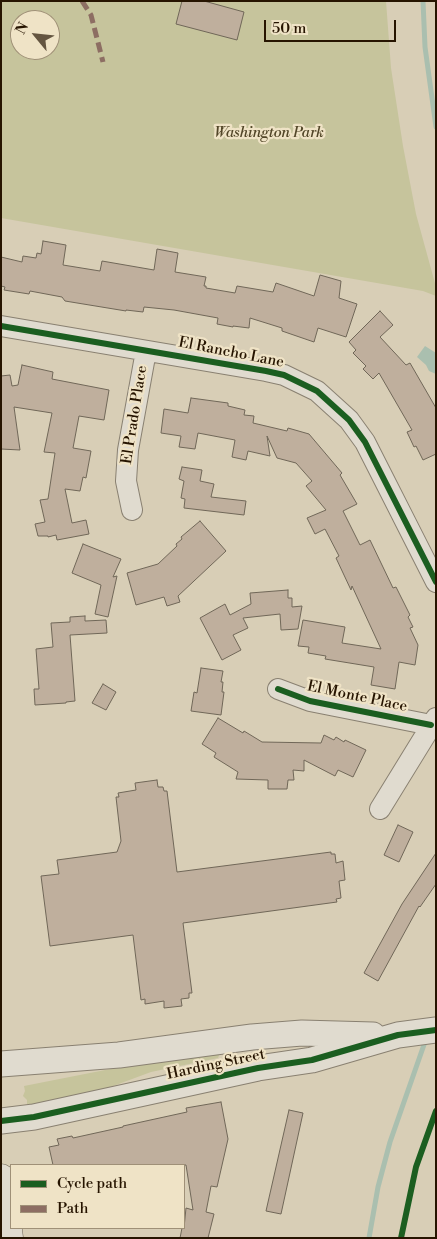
<!DOCTYPE html>
<style>
body{margin:0}
#map{position:relative;width:437px;height:1239px;overflow:hidden;background:#d8ceb6;font-family:"Libre Bodoni",serif}
canvas{display:block}
.frame{position:absolute;inset:0;border:2px solid #261400;pointer-events:none}
.legend{position:absolute;left:10px;top:1164px;width:175px;height:65px;box-sizing:border-box;background:#efe3c6;border:1px solid #9f9077;margin:0;padding:6px 9px;list-style:none;font-size:15px;color:#261400}
.legend li{display:flex;align-items:center;gap:10px;height:25px}
.legend b{width:25px;border:1px solid #9f9077}
.north{position:absolute;left:10px;top:10px;width:50px;height:50px;box-sizing:border-box;background:#efe3c6;border:1px solid #9f9077;border-radius:50%;rotate:298deg;font-size:14px;font-weight:700;line-height:20px;text-align:center;color:#261400}
.north::after{content:'';display:block;margin:auto;width:18px;height:22px;background:#645540;clip-path:polygon(50% 0,100% 100%,50% 72%,0 100%)}
.scale{position:absolute;left:264px;top:20px;width:132px;height:22px;box-sizing:border-box;border:2px solid #261400;border-top:0;padding-left:6px;font-size:15px;line-height:18px;white-space:nowrap;color:#261400;-webkit-text-stroke:4px #efe3c6;paint-order:stroke}
</style>
<div id="map">
<canvas width="437" height="1239"></canvas>
<div class="frame"></div>
<ul class="legend">
<li><b style="height:6px;background:#1b5e20"></b>Cycle path</li>
<li><b style="height:6px;background:#8d6e63"></b>Path</li>
</ul>
<div class="north">N</div>
<div class="scale">50 m</div>
</div>
<script>
const c = document.querySelector('canvas').getContext('2d');
c.lineJoin = 'round';
function paint(path, color) { c.fillStyle = color; c.fill(path, 'evenodd'); }
const shape = rows => new Path2D(rows.map(r => 'M' + r).join(''));
function strokePath(path, color, width, dash) { c.strokeStyle = color; c.lineWidth = width; c.lineCap = dash ? 'butt' : 'round'; c.setLineDash(dash || []); c.stroke(path); }
function write(font, color, halo, rows, align = 'center') {
  c.font = font + ' "Libre Bodoni",serif'; c.lineWidth = 4.5; c.setLineDash([]); c.textBaseline = 'middle'; c.strokeStyle = halo; c.fillStyle = color; for (const [text, x, y, turn = 0] of rows) {
    c.save(); c.translate(x, y); c.rotate((+turn || 0) * Math.PI / 180); c.textAlign = isNaN(turn) ? turn : align; if (halo) c.strokeText(text, 0, 0); c.fillText(text, 0, 0); c.restore();
  }
}
const green = shape([
 [1,1,386,1,391,68,403,146,416,214,436,287,436,296,423,291,1,218],
 [20,20,50,20,50,50,20,50],
 [220,1053,218,1058,151,1072,97,1092,27,1106,27,1100,23,1096,25,1091,24,1086,171,1057]
]);
const water = shape([
 [425,346,436,353,436,374,429,371,426,365,417,357]
]);
const stream = shape([
 [423,1,425,47,436,127],
 [369,1238,378,1187,390,1142,426,1039]
]);
const building = shape([
 [182,1,204,1,244,12,237,40,176,24,182,1],
 [43,241,66,245,63,265,100,271,102,261,154,270,157,249,178,253,175,272,206,277,204,286,206,286,206,288,235,293,237,286,273,292,276,283,314,296,320,275,341,281,339,298,357,304,346,337,318,328,314,342,282,331,282,328,250,318,249,328,233,326,233,327,217,324,218,318,174,310,144,307,143,312,126,310,126,311,65,301,62,297,30,291,29,294,4,290,5,287,1,286,1,257,22,262,23,256,36,258,37,253,41,254,43,241],
 [380,311,393,325,380,337,406,365,410,363,436,408,436,454,423,460,416,446,414,447,407,432,412,430,379,373,373,379,363,369,366,366,353,353,356,350,349,342,380,311],
 [22,365,53,372,52,379,109,390,104,420,79,416,73,448,91,451,86,478,83,477,80,491,65,489,72,523,86,520,89,534,57,540,56,535,48,537,48,536,38,536,35,524,45,522,40,500,48,499,55,453,44,452,52,413,14,407,20,450,1,449,1,376,10,375,12,386,18,385,22,365],
 [191,398,228,403,228,406,245,410,244,415,254,416,253,423,287,431,288,428,309,434,342,473,340,475,357,504,343,511,360,545,370,540,393,588,396,587,410,615,408,617,413,627,410,628,418,645,415,665,399,662,395,689,371,685,374,667,325,659,326,656,308,653,309,647,298,646,303,620,345,627,342,643,381,649,352,586,351,590,336,558,339,556,325,529,315,534,307,518,326,510,306,486,312,481,296,463,277,458,267,436,270,456,248,451,246,460,232,457,235,440,198,433,195,449,179,447,181,436,161,433,164,409,188,413,191,398],
 [182,467,202,470,200,481,214,484,211,497,246,501,244,515,184,508,185,499,181,498,184,481,179,479,182,467],
 [200,521,226,551,178,596,180,602,167,606,164,597,136,605,127,573,158,564,177,546,176,544,182,539,181,537,200,521],
 [83,544,121,559,113,577,117,576,108,617,95,614,101,585,72,573,83,544],
 [288,590,288,598,292,598,292,607,302,606,298,629,281,630,280,614,243,618,248,628,233,635,241,650,222,660,200,618,225,604,230,615,251,604,250,593,288,590],
 [85,616,85,621,106,620,107,633,70,635,75,701,66,702,66,703,35,705,34,689,39,689,36,649,53,647,51,623,70,622,70,617,85,616],
 [201,668,223,671,221,682,223,682,222,692,224,692,221,715,191,711,194,692,197,693,201,668],
 [103,684,116,692,106,710,92,703,103,684],
 [218,718,243,733,244,731,262,742,321,743,324,735,334,740,336,737,344,742,345,740,366,750,353,777,338,770,335,776,304,760,304,771,293,770,294,780,288,780,287,789,268,789,268,780,236,779,238,772,214,757,216,753,202,744,218,718],
 [157,780,158,787,163,787,164,791,167,791,177,872,331,852,331,854,335,854,336,863,343,861,345,880,339,881,341,898,336,899,337,902,183,923,192,993,189,993,189,998,181,999,182,1006,164,1008,164,1001,145,1004,145,999,141,1000,133,935,50,946,41,876,59,874,57,860,117,852,121,841,116,797,119,797,118,793,136,790,135,783,157,780],
 [398,825,413,832,399,862,384,855,398,825],
 [436,853,436,884,420,907,419,906,378,981,364,973,402,904,436,853],
 [221,1102,228,1139,217,1187,211,1186,206,1212,214,1214,208,1238,180,1238,182,1228,184,1228,186,1208,193,1210,186,1165,53,1165,49,1147,59,1145,57,1139,72,1136,73,1138,123,1127,123,1126,187,1112,186,1108,221,1102],
 [289,1110,303,1113,281,1214,266,1211,289,1110]
]);
const minor = shape([
 [1,326,266,371,284,375,317,391,349,420,365,442,436,582],
 [132,510,126,481,128,450,146,351],
 [278,689,310,701,431,725],
 [380,809,436,718]
]);
const tertiary = shape([
 [1,1064,119,1055,252,1037,302,1033,373,1035],
 [1,1121,34,1117,258,1068,312,1060,398,1035,436,1030]
]);
const secondary = shape([
 [1,1178,9,1238]
]);
const quiet = shape([
 [82,1,91,15,103,62]
]);
const cycleway = shape([
 [1,326,266,371,284,375,317,391,349,420,365,442,436,582],
 [278,689,310,701,431,725],
 [1,1121,34,1117,258,1068,312,1060,398,1035,436,1030],
 [401,1238,416,1167,436,1111]
]);
const parkNames = [
 ["Washington Park",269,133]
];
const streetNames = [
 ["El Rancho Lane",231,353,11],
 ["El Prado Place",135,415,-81],
 ["El Monte Place",357,697,12],
 ["Harding Street",216,1065,-12]
];
paint(green, '#c6c49c');
paint(water, '#aabfaf');
strokePath(stream, '#aabfaf', 5);
paint(building, '#bfaf9d');
strokePath(building, '#706758', 1);
strokePath(minor, '#898071', 22);
strokePath(tertiary, '#898071', 27);
strokePath(secondary, '#706758', 29);
strokePath(minor, '#e0dbcf', 20);
strokePath(tertiary, '#e0dbcf', 25);
strokePath(secondary, '#e0dbcf', 28);
strokePath(quiet, '#8d6e63', 5, [10, 5]);
strokePath(cycleway, '#1b5e20', 6);
write('italic 15px', '#524628', '#efe3c6', parkNames);
write('15px', '#261400', '#efe3c6', streetNames);
</script>
